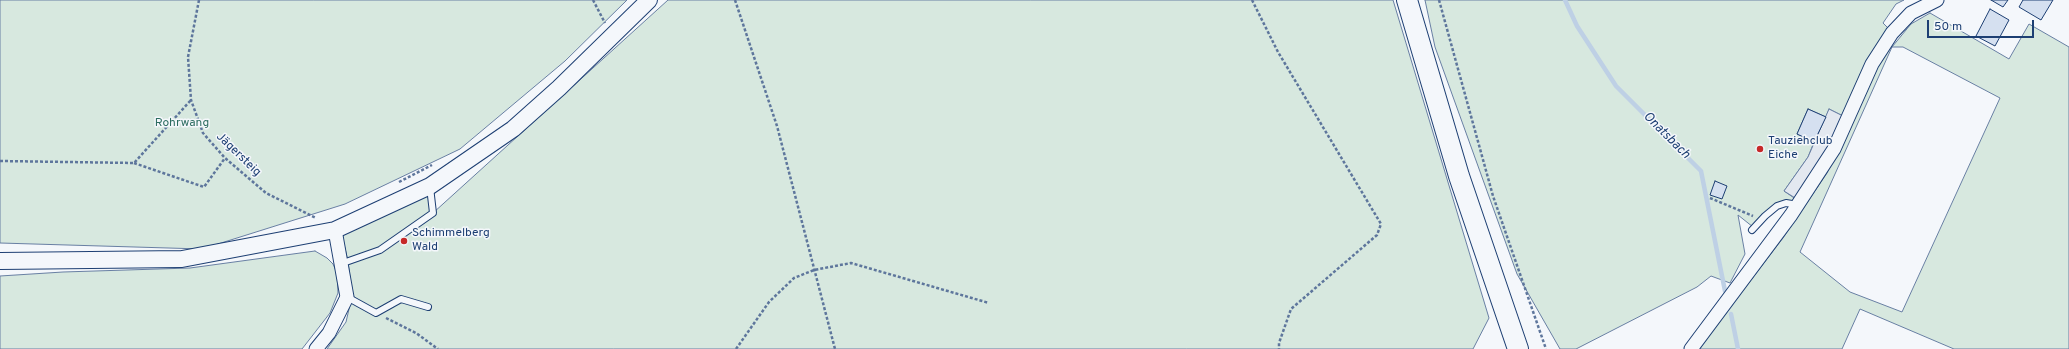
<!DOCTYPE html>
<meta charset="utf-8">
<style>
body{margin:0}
#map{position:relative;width:2069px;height:349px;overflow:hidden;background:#f4f7fb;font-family:Overpass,sans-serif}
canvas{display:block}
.scale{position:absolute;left:1927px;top:20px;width:107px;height:18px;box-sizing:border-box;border:2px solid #1d3f73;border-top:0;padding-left:5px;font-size:12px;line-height:14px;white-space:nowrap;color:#1d3f73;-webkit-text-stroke:3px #f4f7fb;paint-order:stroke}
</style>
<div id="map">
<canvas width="2069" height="349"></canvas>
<div class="scale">50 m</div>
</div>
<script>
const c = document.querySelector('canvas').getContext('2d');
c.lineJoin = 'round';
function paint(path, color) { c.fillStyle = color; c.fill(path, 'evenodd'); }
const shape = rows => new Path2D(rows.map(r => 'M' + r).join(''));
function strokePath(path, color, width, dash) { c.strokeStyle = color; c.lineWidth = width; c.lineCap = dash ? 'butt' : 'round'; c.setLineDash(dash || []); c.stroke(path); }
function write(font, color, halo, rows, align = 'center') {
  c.font = font + ' Overpass,sans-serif'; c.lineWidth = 3; c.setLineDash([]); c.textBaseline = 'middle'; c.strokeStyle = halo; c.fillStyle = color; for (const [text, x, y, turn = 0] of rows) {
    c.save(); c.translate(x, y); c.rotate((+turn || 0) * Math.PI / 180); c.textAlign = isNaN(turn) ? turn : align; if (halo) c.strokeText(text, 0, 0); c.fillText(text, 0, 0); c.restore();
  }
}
const green = shape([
 [0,0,627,0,565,61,460,149,345,204,202,249,0,243,0,0],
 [668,0,1393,0,1489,318,1473,349,327,349,346,322,352,296,348,261,341,232,431,191,433,213,668,0],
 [1425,0,1904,0,1896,4,1883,23,1889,29,1843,116,1829,109,1826,117,1808,109,1797,134,1814,142,1808,157,1784,191,1800,202,1786,201,1753,227,1738,215,1745,254,1730,283,1711,276,1697,287,1576,349,1560,349,1517,274,1435,47,1425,0],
 [1930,13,2009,59,2029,24,2069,47,2069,349,1954,349,1860,309,1842,349,1698,349,1783,238,1827,173,1885,50,1892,47,1911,24,1930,13],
 [1892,47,1903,47,2000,98,1902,312,1850,292,1800,252,1892,47],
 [315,251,327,258,333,264,337,273,338,293,330,313,302,349,0,349,0,276,63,272,190,268,315,251]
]);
const parking = shape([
 [1829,109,1843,116,1800,201,1784,191,1808,157,1829,109]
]);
const stream = shape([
 [1565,0,1577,26,1616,86,1701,171,1725,291],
 [1731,314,1738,349]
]);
const building = shape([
 [1991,0,2008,0,2003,7,1991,0],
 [2023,0,2053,0,2041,20,2019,7,2023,0],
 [1990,9,2009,20,1995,46,1976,36,1990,9],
 [1808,109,1826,117,1814,142,1797,134,1808,109],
 [1715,181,1727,186,1722,199,1710,195,1715,181]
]);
const path = shape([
 [199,0,188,57,191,100,203,133,225,158,266,193,316,218],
 [593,0,605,23],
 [735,0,777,126,835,349],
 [1252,0,1278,52,1381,224,1377,235,1291,309,1279,343,1279,349],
 [1439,0,1493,196,1546,349],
 [0,161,134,163,191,100],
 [134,163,204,187,225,158],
 [399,182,432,165],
 [1710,198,1753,216],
 [386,318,416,333,438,349],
 [736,349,769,302,794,278,814,270,851,263,989,303]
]);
const service = shape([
 [1752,230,1765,216,1777,206,1786,203,1798,205],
 [343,263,380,250,433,213,430,187],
 [347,297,376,313,401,299,428,307]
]);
const minor = shape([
 [316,349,329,333,347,297,335,230],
 [1691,349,1791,215,1834,149,1872,64,1892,33,1911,13,1937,0]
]);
const tertiary = shape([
 [0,261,182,259,335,230,430,186,513,129,559,88,649,0]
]);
const primary = shape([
 [1407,0,1459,176,1518,349]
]);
const markers = [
 [1760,149,4,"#c62828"],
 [404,241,4,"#c62828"]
];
const parkNames = [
 ["Rohrwang",182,124]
];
const poiNames = [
 ["Tauziehclub",1768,142],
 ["Eiche",1768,156],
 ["Schimmelberg",412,234],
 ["Wald",412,248]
];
const streetNames = [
 ["Jägersteig",238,155,44]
];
const waterNames = [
 ["Onatsbach",1666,136,45]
];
paint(green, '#d7e8df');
strokePath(green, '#687fa3', 1);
paint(parking, '#e3e8f0');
strokePath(parking, '#687fa3', 1);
strokePath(stream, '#bed0e5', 4.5);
paint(building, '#d5e0f0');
strokePath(building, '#1d3f73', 1);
strokePath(service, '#1d3f73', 8);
strokePath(minor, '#1d3f73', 15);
strokePath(tertiary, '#1d3f73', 18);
strokePath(primary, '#1d3f73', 22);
strokePath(path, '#5e769c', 2.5, [3, 2]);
strokePath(service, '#f4f7fb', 6);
strokePath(minor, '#f4f7fb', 13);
strokePath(tertiary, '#f4f7fb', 16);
strokePath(primary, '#f4f7fb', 20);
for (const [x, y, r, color] of markers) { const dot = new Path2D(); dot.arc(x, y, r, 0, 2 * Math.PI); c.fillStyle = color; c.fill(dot); strokePath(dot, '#f4f7fb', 1.5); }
write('12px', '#2c6c60', '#f4f7fb', parkNames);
write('12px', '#1d3f73', '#f4f7fb', poiNames, 'left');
write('12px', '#1d3f73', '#f4f7fb', streetNames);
write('italic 13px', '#1d3f73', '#f4f7fb', waterNames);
</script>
